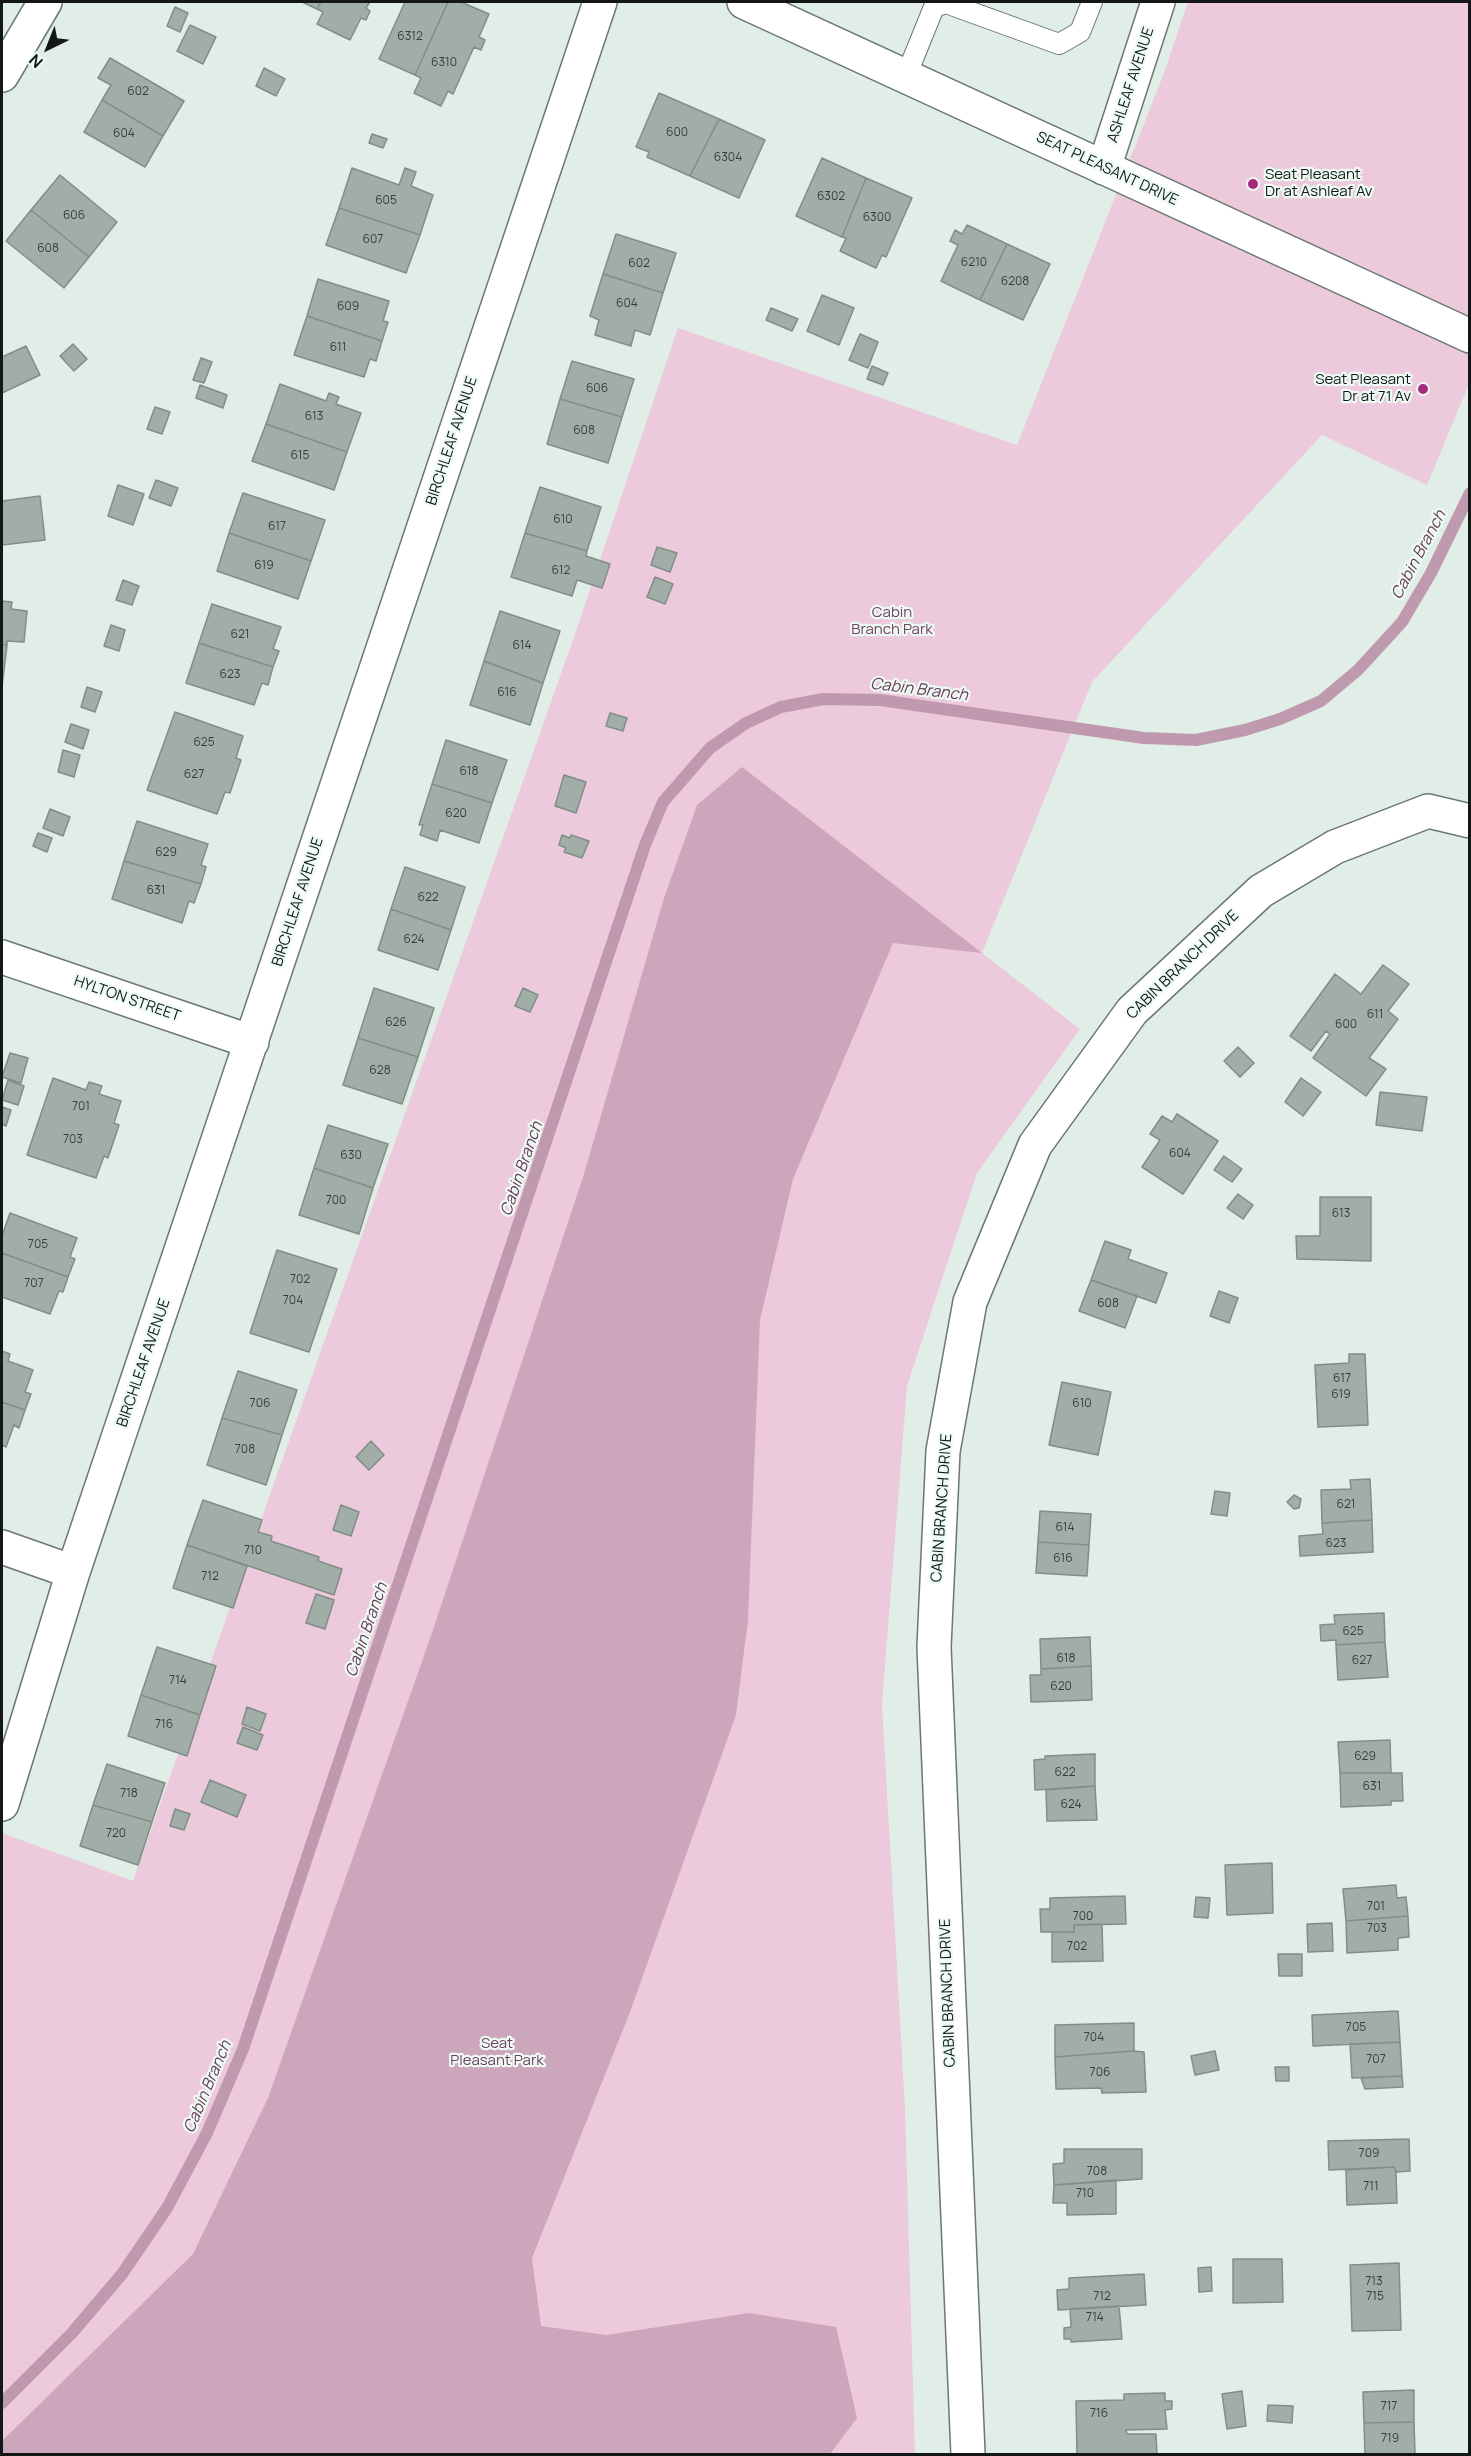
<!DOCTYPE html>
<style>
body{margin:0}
#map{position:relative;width:1471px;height:2456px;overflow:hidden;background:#e0eee7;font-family:Manrope,sans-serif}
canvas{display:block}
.frame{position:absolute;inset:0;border:3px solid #131816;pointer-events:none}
.north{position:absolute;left:18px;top:18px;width:60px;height:60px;-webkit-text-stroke:4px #edfbf4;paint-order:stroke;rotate:223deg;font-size:16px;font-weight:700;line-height:24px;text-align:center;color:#131816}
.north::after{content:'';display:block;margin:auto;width:21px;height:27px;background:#131816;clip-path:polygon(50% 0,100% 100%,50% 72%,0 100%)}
</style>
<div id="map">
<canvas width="1471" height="2456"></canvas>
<div class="frame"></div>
<div class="north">N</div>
</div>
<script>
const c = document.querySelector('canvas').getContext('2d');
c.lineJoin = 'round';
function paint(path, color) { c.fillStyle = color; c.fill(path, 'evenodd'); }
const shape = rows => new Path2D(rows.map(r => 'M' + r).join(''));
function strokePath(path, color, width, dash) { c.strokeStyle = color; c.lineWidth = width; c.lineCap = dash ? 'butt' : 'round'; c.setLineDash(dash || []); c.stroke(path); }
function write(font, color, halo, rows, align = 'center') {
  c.font = font + ' Manrope,sans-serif'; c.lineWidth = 4.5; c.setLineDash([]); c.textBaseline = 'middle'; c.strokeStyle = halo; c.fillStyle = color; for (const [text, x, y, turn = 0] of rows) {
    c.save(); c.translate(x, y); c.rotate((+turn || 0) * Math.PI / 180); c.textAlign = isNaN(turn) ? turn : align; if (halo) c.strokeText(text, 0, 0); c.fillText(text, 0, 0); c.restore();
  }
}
const green = shape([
 [1188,2,1469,2,1469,384,1427,485,1322,435,1092,682,982,953,1080,1029,977,1173,907,1386,882,1704,905,2108,915,2454,2,2454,2,1833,133,1881,574,637,678,328,1017,445,1164,73]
]);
const forest = shape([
 [742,767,982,953,893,943,793,1179,760,1320,748,1620,736,1715,630,2012,532,2258,541,2326,606,2335,749,2313,836,2327,857,2418,830,2454,2,2454,2,2441,193,2254,268,2098,432,1633,584,1174,664,898,697,805]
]);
const stream = shape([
 [2,2403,72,2333,122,2274,167,2208,207,2133,243,2049,645,845,663,802,710,748,746,723,781,707,823,699,880,700,1144,738,1196,740,1245,730,1280,719,1321,701,1358,670,1402,622,1431,573,1470,493]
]);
const building = shape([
 [302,2,321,2,317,9,302,2],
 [321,2,370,2,366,8,370,11,366,20,361,18,350,40,317,24,323,12,317,9,321,2],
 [405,2,448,2,415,75,379,59,405,2],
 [448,2,461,2,489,14,479,37,485,40,481,50,474,47,453,94,448,91,441,106,414,93,421,78,415,75,448,2],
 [175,7,188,13,180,32,167,26,175,7],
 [190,25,216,37,203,64,177,51,190,25],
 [110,58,184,101,163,136,102,100,111,85,98,78,110,58],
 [264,68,285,79,276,96,256,86,264,68],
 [659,93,719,119,690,176,647,157,649,152,636,147,659,93],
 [102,100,163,136,145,167,84,132,102,100],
 [719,119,765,140,739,198,690,176,719,119],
 [372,134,387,139,383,148,369,143,372,134],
 [822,158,866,178,842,237,796,216,822,158],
 [352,168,399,185,405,168,416,172,411,186,433,195,420,235,339,208,352,168],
 [60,175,117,222,89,257,31,210,60,175],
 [866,178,912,198,886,257,882,255,876,268,840,251,846,238,842,237,866,178],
 [339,208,420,235,406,273,326,245,339,208],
 [31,210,89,257,64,288,6,241,31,210],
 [967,225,1007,244,980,300,941,281,958,245,950,241,955,230,962,234,967,225],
 [616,234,676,253,663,293,603,274,616,234],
 [1007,244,1050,264,1023,320,980,300,1007,244],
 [603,274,663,293,650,335,635,330,631,346,595,335,599,320,590,316,603,274],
 [318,279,389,301,383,321,388,322,382,341,307,316,318,279],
 [822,295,854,308,839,345,807,331,822,295],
 [771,308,798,319,792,331,766,320,771,308],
 [307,316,382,341,376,361,370,359,364,377,294,355,307,316],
 [860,334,878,342,868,368,849,360,860,334],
 [73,344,87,359,74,371,60,356,73,344],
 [26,346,40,375,2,393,2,357,26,346],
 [201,358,212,362,204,383,193,380,201,358],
 [572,361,634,379,622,417,560,399,572,361],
 [872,366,888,373,883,385,867,379,872,366],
 [280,384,326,401,329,393,339,397,336,404,361,413,347,452,266,424,280,384],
 [200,385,227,395,223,408,196,398,200,385],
 [560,399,622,417,608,463,547,444,560,399],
 [155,407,170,412,162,434,147,429,155,407],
 [266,424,347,452,334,490,252,461,266,424],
 [156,480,178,488,171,506,149,498,156,480],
 [118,485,144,494,133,525,108,516,118,485],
 [540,487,601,507,587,551,525,533,540,487],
 [243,493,325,520,311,561,229,533,243,493],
 [40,496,45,540,2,545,2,501,40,496],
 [229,533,311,561,298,599,217,571,229,533],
 [525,533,587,551,586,556,610,564,602,588,577,580,572,596,511,577,525,533],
 [657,547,677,553,670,572,651,565,657,547],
 [655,577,673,584,665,604,647,597,655,577],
 [123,580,139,586,132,605,116,600,123,580],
 [2,601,12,602,11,609,27,611,24,642,7,641,7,645,2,644,2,601],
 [212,604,281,627,273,649,279,651,273,667,199,643,212,604],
 [500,611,560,631,543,683,484,661,500,611],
 [111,625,125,630,119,651,104,646,111,625],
 [199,643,273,667,268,685,262,683,254,705,186,683,199,643],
 [2,644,7,645,2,687,2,644],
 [484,661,543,683,530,725,470,705,484,661],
 [87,687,102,692,95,712,81,707,87,687],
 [175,712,243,736,236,758,241,760,230,793,225,792,217,814,147,790,175,712],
 [610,713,627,718,623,731,606,726,610,713],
 [71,724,89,730,83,749,65,742,71,724],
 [446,740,507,760,492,803,432,784,446,740],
 [63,750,80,755,74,777,58,772,63,750],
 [564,775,586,782,576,813,555,806,564,775],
 [432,784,492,803,479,843,440,830,437,841,420,835,423,825,419,825,432,784],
 [50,809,70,817,63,836,43,828,50,809],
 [137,821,208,844,201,865,206,867,201,884,124,861,137,821],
 [38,833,52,838,47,852,33,846,38,833],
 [562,835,570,838,571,835,589,841,582,858,564,852,566,848,559,845,562,835],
 [124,861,201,884,194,903,189,901,182,923,112,899,124,861],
 [405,867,465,887,451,930,391,909,405,867],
 [391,909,451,930,438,970,378,950,391,909],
 [1383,965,1409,984,1388,1011,1398,1019,1369,1058,1386,1069,1366,1096,1313,1058,1330,1034,1326,1031,1311,1051,1290,1036,1335,974,1361,994,1383,965],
 [374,988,434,1008,418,1057,358,1038,374,988],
 [523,988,538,995,530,1012,515,1006,523,988],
 [358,1038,418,1057,402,1104,343,1085,358,1038],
 [1238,1047,1254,1063,1240,1077,1224,1061,1238,1047],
 [10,1053,28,1058,21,1083,2,1077,10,1053],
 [53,1078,86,1090,89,1082,102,1086,99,1094,121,1101,114,1123,119,1125,108,1158,104,1156,96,1178,27,1155,53,1078],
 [1301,1078,1321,1092,1303,1116,1285,1102,1301,1078],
 [8,1080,24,1086,18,1105,2,1100,8,1080],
 [1380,1092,1427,1097,1422,1131,1376,1125,1380,1092],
 [2,1107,11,1110,6,1126,2,1124,2,1107],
 [1177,1114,1218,1141,1183,1194,1142,1167,1160,1140,1150,1134,1162,1116,1172,1122,1177,1114],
 [328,1125,388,1144,373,1188,314,1168,328,1125],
 [1224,1156,1242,1169,1232,1182,1214,1170,1224,1156],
 [314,1168,373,1188,359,1234,299,1215,314,1168],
 [1238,1194,1253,1205,1243,1219,1227,1208,1238,1194],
 [1320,1197,1371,1197,1371,1261,1297,1259,1296,1236,1320,1236,1320,1197],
 [10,1213,77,1238,70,1257,75,1259,68,1277,2,1253,2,1236,10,1213],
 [1105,1241,1131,1250,1128,1259,1167,1273,1156,1303,1091,1280,1105,1241],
 [277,1250,337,1269,309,1352,250,1333,277,1250],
 [2,1253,68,1277,63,1292,59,1291,50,1314,2,1297,2,1253],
 [1091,1280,1137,1296,1125,1328,1079,1311,1091,1280],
 [1219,1291,1238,1298,1229,1323,1210,1316,1219,1291],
 [2,1351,10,1354,8,1361,33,1370,25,1392,31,1394,25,1410,2,1402,2,1351],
 [1349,1354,1365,1354,1368,1425,1318,1427,1315,1365,1349,1363,1349,1354],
 [238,1371,297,1390,282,1435,222,1418,238,1371],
 [1062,1382,1111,1392,1098,1455,1049,1445,1062,1382],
 [2,1402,25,1410,19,1428,14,1425,6,1447,2,1445,2,1402],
 [222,1418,282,1435,266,1485,207,1465,222,1418],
 [371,1441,384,1455,369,1470,356,1457,371,1441],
 [1370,1479,1372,1520,1322,1523,1321,1490,1351,1489,1350,1480,1370,1479],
 [1215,1491,1230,1493,1227,1516,1211,1514,1215,1491],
 [1294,1495,1301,1499,1299,1508,1294,1509,1287,1502,1294,1495],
 [203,1500,262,1520,258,1532,272,1536,271,1541,319,1557,318,1561,342,1569,334,1595,187,1545,203,1500],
 [341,1505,359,1512,351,1536,333,1530,341,1505],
 [1040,1511,1091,1514,1089,1545,1038,1542,1040,1511],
 [1372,1520,1373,1552,1300,1556,1299,1536,1323,1534,1322,1523,1372,1520],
 [1038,1542,1089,1545,1087,1576,1036,1573,1038,1542],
 [187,1545,247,1566,233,1608,173,1588,187,1545],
 [316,1594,334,1600,325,1629,306,1623,316,1594],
 [1384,1613,1385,1642,1336,1645,1336,1640,1321,1641,1320,1625,1335,1624,1334,1615,1384,1613],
 [1090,1637,1091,1666,1041,1669,1040,1639,1090,1637],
 [1385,1642,1388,1677,1338,1680,1336,1645,1385,1642],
 [157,1647,216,1666,200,1715,141,1695,157,1647],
 [1091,1666,1092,1700,1031,1702,1030,1675,1041,1675,1041,1669,1091,1666],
 [141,1695,200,1715,187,1756,128,1736,141,1695],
 [247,1707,266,1714,260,1731,242,1724,247,1707],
 [243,1727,263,1735,257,1750,237,1743,243,1727],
 [1390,1740,1391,1773,1340,1773,1338,1742,1390,1740],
 [1095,1754,1095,1786,1035,1790,1034,1760,1045,1759,1045,1756,1095,1754],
 [107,1764,165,1783,152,1822,93,1805,107,1764],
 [1340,1773,1402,1773,1403,1801,1391,1801,1391,1805,1341,1807,1340,1773],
 [210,1780,246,1795,237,1817,201,1802,210,1780],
 [1095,1786,1097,1820,1047,1821,1046,1790,1095,1786],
 [93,1805,152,1822,138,1865,80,1846,93,1805],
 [175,1809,190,1814,184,1830,170,1826,175,1809],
 [1272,1863,1273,1913,1227,1915,1225,1865,1272,1863],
 [1396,1885,1397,1898,1406,1897,1408,1916,1346,1921,1343,1889,1396,1885],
 [1125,1896,1126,1924,1074,1925,1074,1932,1041,1932,1040,1909,1050,1909,1050,1898,1125,1896],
 [1196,1897,1210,1898,1208,1918,1194,1917,1196,1897],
 [1408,1916,1409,1937,1398,1938,1398,1950,1347,1953,1346,1921,1408,1916],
 [1332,1923,1333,1951,1308,1952,1307,1924,1332,1923],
 [1102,1924,1103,1961,1052,1962,1052,1932,1074,1932,1074,1925,1102,1924],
 [1278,1954,1302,1954,1302,1976,1279,1976,1278,1954],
 [1398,2011,1400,2042,1313,2046,1312,2015,1398,2011],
 [1134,2023,1134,2051,1055,2057,1055,2025,1134,2023],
 [1400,2042,1402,2076,1352,2078,1350,2044,1400,2042],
 [1134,2051,1144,2052,1146,2092,1102,2093,1101,2088,1056,2089,1055,2057,1134,2051],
 [1215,2051,1219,2070,1195,2075,1191,2056,1215,2051],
 [1275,2067,1289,2067,1289,2081,1276,2081,1275,2067],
 [1402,2076,1403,2087,1365,2089,1361,2078,1402,2076],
 [1409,2139,1410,2171,1396,2172,1394,2167,1329,2170,1328,2141,1409,2139],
 [1064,2149,1142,2149,1142,2179,1054,2185,1053,2164,1064,2163,1064,2149],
 [1394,2167,1396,2172,1397,2203,1347,2205,1346,2170,1394,2167],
 [1116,2180,1116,2214,1067,2215,1067,2203,1053,2203,1054,2185,1116,2180],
 [1233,2259,1282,2259,1283,2302,1233,2303,1233,2259],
 [1399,2263,1401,2330,1352,2331,1350,2265,1399,2263],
 [1211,2267,1212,2291,1199,2292,1198,2268,1211,2267],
 [1144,2274,1146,2305,1058,2310,1057,2290,1069,2289,1069,2278,1144,2274],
 [1119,2306,1122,2339,1071,2342,1071,2339,1064,2339,1064,2328,1071,2327,1070,2309,1119,2306],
 [1414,2390,1414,2422,1364,2423,1363,2392,1414,2390],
 [1242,2391,1246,2426,1227,2429,1222,2394,1242,2391],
 [1165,2393,1165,2401,1172,2401,1172,2409,1165,2410,1167,2429,1126,2430,1127,2434,1156,2434,1157,2454,1077,2454,1076,2401,1124,2400,1124,2394,1165,2393],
 [1268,2405,1293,2406,1292,2423,1267,2421,1268,2405],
 [1414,2422,1415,2454,1365,2454,1364,2423,1414,2422]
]);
const lane = shape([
 [906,76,934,7,946,3,1059,44,1080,32,1092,2]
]);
const street = shape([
 [2,75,45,2],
 [1104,168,1158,2],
 [2,957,252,1042],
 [2,1547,73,1572],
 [2,1804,73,1572,600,2],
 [968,2454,934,1647,943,1451,970,1302,1035,1145,1132,1011,1261,891,1335,847,1428,811,1470,821]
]);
const secondary = shape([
 [744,2,1470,336]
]);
const markers = [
 [1253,184,6,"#a5297d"],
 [1423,389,6,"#a5297d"]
];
const numberNames = [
 ["6312",410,37],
 ["6310",444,63],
 ["602",138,92],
 ["600",677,133],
 ["604",124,134],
 ["6304",728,158],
 ["6302",831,197],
 ["605",386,201],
 ["606",74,216],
 ["6300",877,218],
 ["607",373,240],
 ["608",48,249],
 ["6210",974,263],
 ["602",639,264],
 ["6208",1015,282],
 ["604",627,304],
 ["609",348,307],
 ["611",338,348],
 ["606",597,389],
 ["613",314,417],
 ["608",584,431],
 ["615",300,456],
 ["610",563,520],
 ["617",277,527],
 ["619",264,566],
 ["612",561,571],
 ["621",240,635],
 ["614",522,646],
 ["623",230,675],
 ["616",507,693],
 ["625",204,743],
 ["618",469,772],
 ["627",194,775],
 ["620",456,814],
 ["629",166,853],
 ["631",156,891],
 ["622",428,898],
 ["624",414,940],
 ["611",1375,1015],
 ["626",396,1023],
 ["600",1346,1025],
 ["628",380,1071],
 ["701",81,1107],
 ["703",73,1140],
 ["604",1180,1154],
 ["630",351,1156],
 ["700",336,1201],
 ["613",1341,1214],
 ["705",38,1245],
 ["702",300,1280],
 ["707",34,1284],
 ["704",293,1301],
 ["608",1108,1304],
 ["617",1342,1379],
 ["619",1341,1395],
 ["706",260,1404],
 ["610",1082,1404],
 ["708",245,1450],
 ["621",1346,1505],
 ["614",1065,1528],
 ["623",1336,1544],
 ["710",253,1551],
 ["616",1063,1559],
 ["712",210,1577],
 ["625",1353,1632],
 ["618",1066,1659],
 ["627",1362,1661],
 ["714",178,1681],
 ["620",1061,1687],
 ["716",164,1725],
 ["629",1365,1757],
 ["622",1065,1773],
 ["631",1372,1787],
 ["718",129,1794],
 ["624",1071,1805],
 ["720",116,1834],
 ["701",1376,1907],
 ["700",1083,1917],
 ["703",1377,1929],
 ["702",1077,1947],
 ["705",1356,2028],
 ["704",1094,2038],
 ["707",1376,2060],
 ["706",1100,2073],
 ["709",1369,2154],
 ["708",1097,2172],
 ["711",1371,2187],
 ["710",1085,2194],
 ["713",1374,2282],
 ["712",1102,2297],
 ["715",1375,2297],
 ["714",1095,2318],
 ["717",1389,2407],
 ["716",1099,2414],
 ["719",1390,2439]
];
const streetNames = [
 ["ASHLEAF AVENUE",1131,85,-72],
 ["SEAT PLEASANT DRIVE",1107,169,25],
 ["BIRCHLEAF AVENUE",452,441,-72],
 ["BIRCHLEAF AVENUE",298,902,-72],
 ["CABIN BRANCH DRIVE",1183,965,-44],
 ["HYLTON STREET",127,999,19],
 ["BIRCHLEAF AVENUE",144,1363,-71],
 ["CABIN BRANCH DRIVE",942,1508,-86],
 ["CABIN BRANCH DRIVE",948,1993,-92]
];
const poiNames = [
 ["Seat Pleasant",1265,175],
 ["Dr at Ashleaf Av",1265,192],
 ["Seat Pleasant",1411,380,"right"],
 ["Dr at 71 Av",1411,397,"right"]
];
const parkNames = [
 ["Cabin",892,613],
 ["Branch Park",892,630],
 ["Seat",497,2044],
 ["Pleasant Park",497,2061]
];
const waterNames = [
 ["Cabin Branch",1419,555,-62],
 ["Cabin Branch",919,690,7],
 ["Cabin Branch",522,1169,-71],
 ["Cabin Branch",367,1630,-71],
 ["Cabin Branch",208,2087,-67]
];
paint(green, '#eccadc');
paint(forest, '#cca6bb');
strokePath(stream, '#bf9aae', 12);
paint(building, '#a1aea8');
strokePath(building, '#818d87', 1.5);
strokePath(lane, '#6b7771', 22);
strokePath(street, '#6b7771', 36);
strokePath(secondary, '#6b7771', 36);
strokePath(lane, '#fff', 20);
strokePath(street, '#fff', 33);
strokePath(secondary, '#fff', 33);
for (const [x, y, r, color] of markers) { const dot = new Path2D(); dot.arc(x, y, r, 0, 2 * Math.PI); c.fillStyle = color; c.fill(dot); strokePath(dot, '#edfbf4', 2); }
write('12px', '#363e3a', null, numberNames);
write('15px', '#131816', '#edfbf4', streetNames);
write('15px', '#131816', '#edfbf4', poiNames, 'left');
write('15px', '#73405f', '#edfbf4', parkNames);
write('italic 16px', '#6a3856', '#edfbf4', waterNames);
</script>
